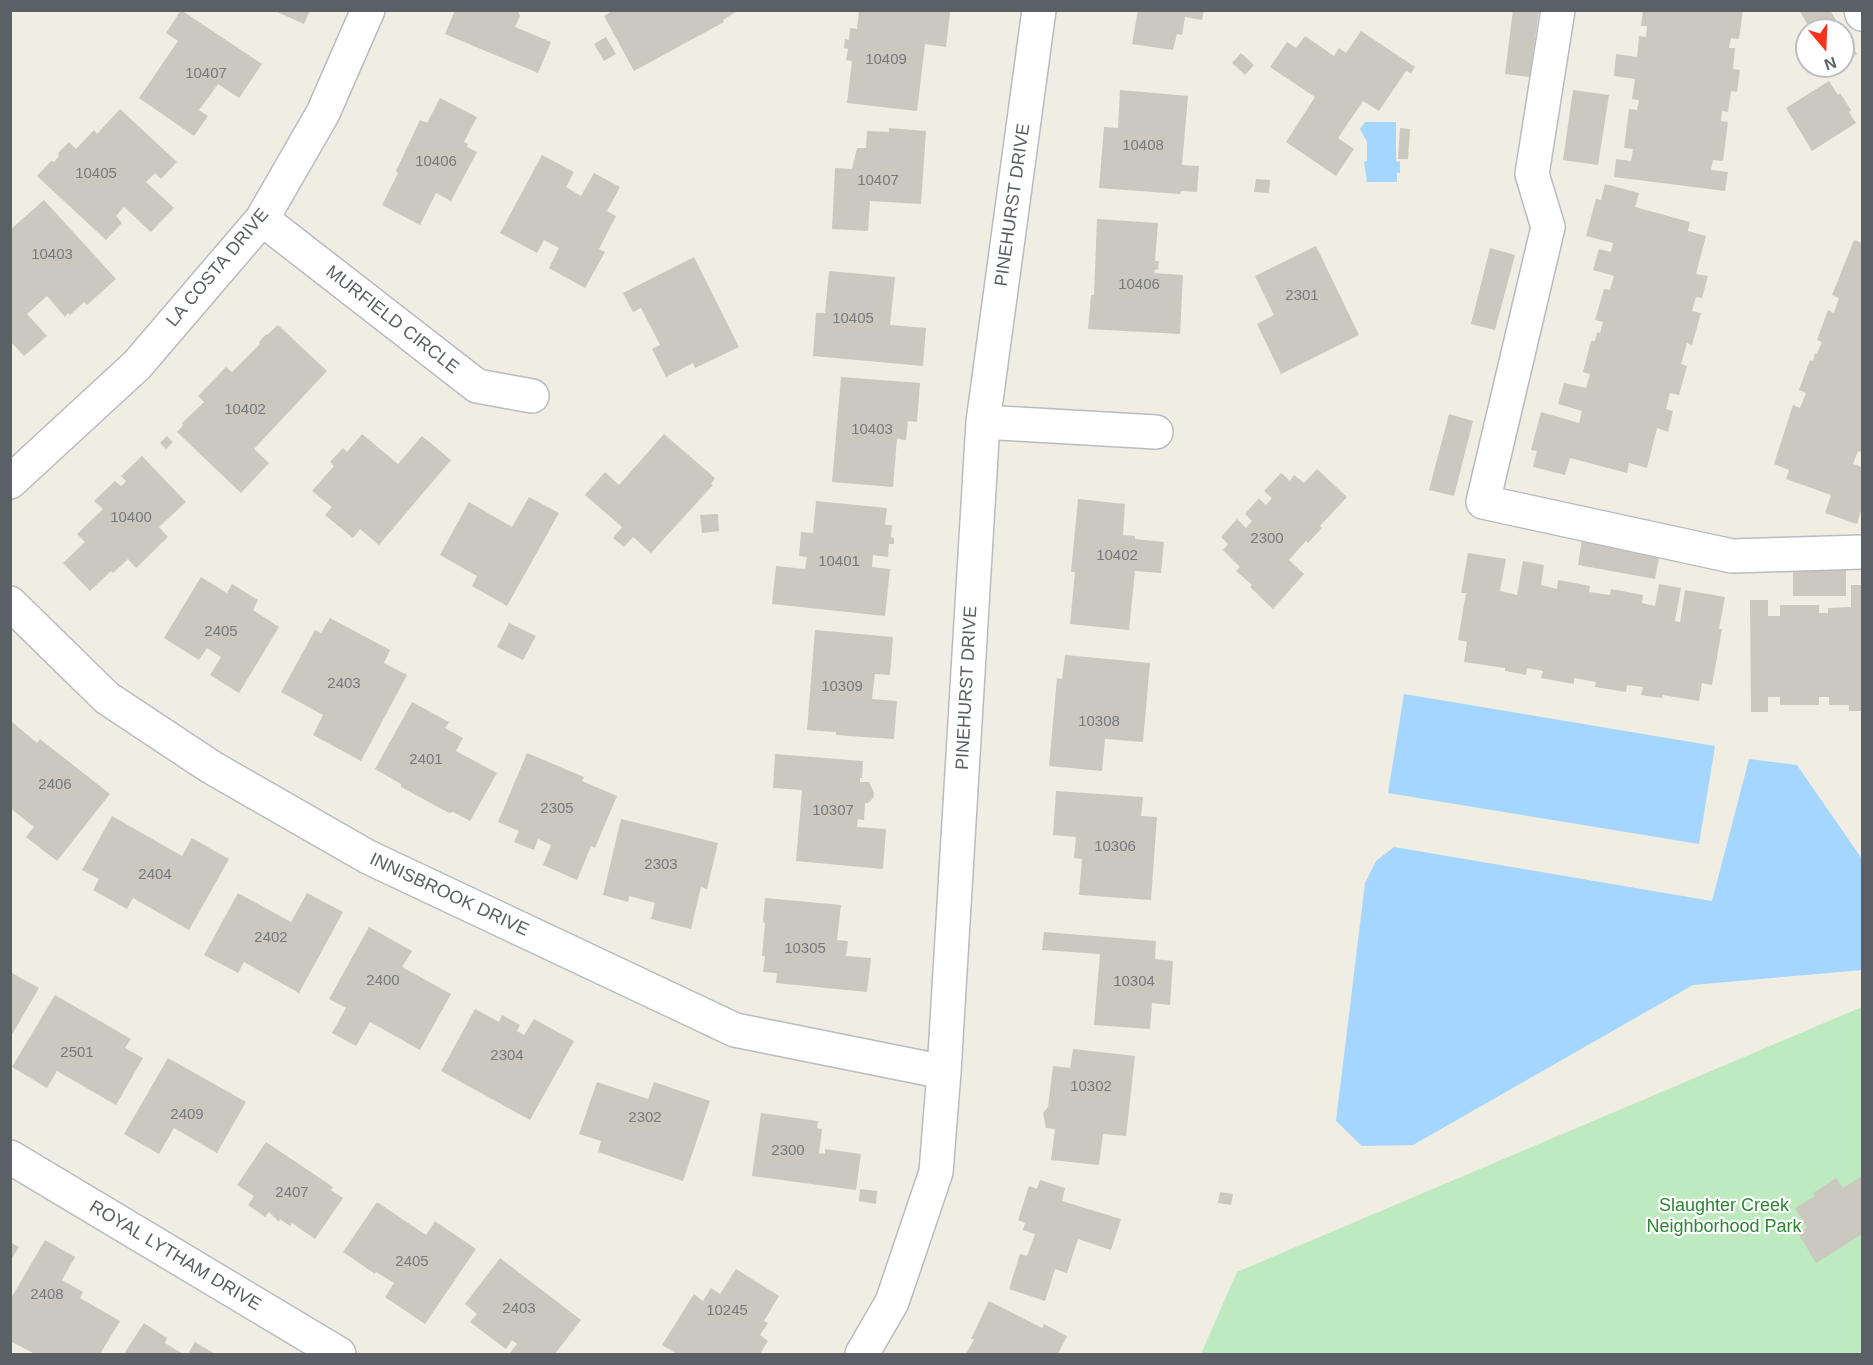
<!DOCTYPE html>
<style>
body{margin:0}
#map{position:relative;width:1873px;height:1365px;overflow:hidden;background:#f0ede3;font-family:Arial,sans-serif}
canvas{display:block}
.frame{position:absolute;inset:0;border:12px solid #5b6066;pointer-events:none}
.north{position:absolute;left:1795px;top:18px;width:60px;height:60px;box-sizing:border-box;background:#fff;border:2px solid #bdbfc2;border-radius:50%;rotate:161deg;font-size:16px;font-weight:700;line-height:24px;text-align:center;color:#5b6066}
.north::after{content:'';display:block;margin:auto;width:21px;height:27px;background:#fb331e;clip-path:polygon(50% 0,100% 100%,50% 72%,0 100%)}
</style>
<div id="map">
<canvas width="1873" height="1365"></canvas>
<div class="frame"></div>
<div class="north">N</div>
</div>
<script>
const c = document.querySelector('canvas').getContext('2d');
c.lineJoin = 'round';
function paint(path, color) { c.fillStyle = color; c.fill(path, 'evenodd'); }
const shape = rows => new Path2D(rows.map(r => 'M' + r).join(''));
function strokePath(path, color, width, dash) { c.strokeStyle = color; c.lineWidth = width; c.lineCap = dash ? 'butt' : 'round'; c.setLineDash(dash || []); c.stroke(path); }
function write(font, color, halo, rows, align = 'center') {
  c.font = font + ' Arial,sans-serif'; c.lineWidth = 4.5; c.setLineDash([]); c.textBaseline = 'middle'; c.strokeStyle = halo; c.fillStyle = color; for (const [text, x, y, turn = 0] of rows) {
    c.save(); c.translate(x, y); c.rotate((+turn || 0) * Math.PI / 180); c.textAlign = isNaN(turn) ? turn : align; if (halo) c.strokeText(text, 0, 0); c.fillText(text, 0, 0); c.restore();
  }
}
const green = shape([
 [1862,1007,1862,1354,1201,1354,1237,1272]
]);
const water = shape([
 [1365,122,1396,122,1396,161,1400,162,1400,173,1397,173,1397,182,1367,182,1364,162,1367,161,1367,142,1360,129],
 [1404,694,1715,746,1699,844,1388,793],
 [1749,759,1797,765,1862,859,1862,970,1693,985,1413,1145,1362,1146,1336,1121,1365,883,1376,861,1394,847,1712,901]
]);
const building = shape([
 [181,10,262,64,239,98,218,84,199,110,208,116,194,136,139,98,178,41,166,33],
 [273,10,310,10,304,24],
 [455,10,518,10,520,16,515,27,551,42,538,73,445,34],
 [613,10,739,10,723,20,724,22,634,71,604,16],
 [859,10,950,12,946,47,925,44,917,111,847,103,852,61,846,60,848,49,844,48,845,39,849,40,850,28,857,29],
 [1138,10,1204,10,1202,20,1185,17,1182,35,1177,34,1173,50,1132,44],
 [1513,10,1539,10,1530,77,1505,74],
 [1643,10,1743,10,1739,39,1731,38,1729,48,1735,48,1733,69,1740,70,1737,92,1731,91,1728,112,1722,111,1721,121,1728,122,1723,161,1713,160,1711,170,1728,172,1725,191,1614,177,1616,159,1631,161,1633,149,1624,148,1629,109,1637,110,1639,100,1632,99,1635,79,1614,76,1616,54,1637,57,1639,36,1646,37,1647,26,1641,26],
 [1799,10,1830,10,1842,30,1811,30],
 [1361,31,1415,67,1411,73,1406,71,1379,111,1363,101,1338,138,1354,149,1336,176,1286,142,1315,97,1270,67,1287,42,1296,48,1305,36,1334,56,1339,48,1346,53],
 [1843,31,1857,54,1843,63],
 [606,37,616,54,604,61,594,44],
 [1241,53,1254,65,1245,75,1232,63],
 [1829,81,1838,95,1840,93,1851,110,1849,112,1856,123,1812,151,1786,108],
 [1120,90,1188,96,1182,165,1199,166,1197,192,1181,191,1180,194,1099,188,1104,127,1118,128],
 [1573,90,1609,95,1598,165,1563,160],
 [440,98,477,117,464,142,468,144,467,147,477,152,451,201,436,193,420,225,382,205,398,173,396,171,420,120,427,123],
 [120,109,177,162,161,179,155,173,146,182,174,208,151,232,124,207,116,216,122,223,106,240,37,176,51,161,54,162,59,156,58,153,69,142,76,149,94,130,97,134],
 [889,128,926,131,921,204,870,201,868,231,832,229,835,168,852,169,857,148,866,148,867,131,889,132],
 [1400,128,1410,129,1408,159,1398,159],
 [542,155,574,172,566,187,581,196,594,173,620,187,607,211,616,216,599,249,605,252,585,288,549,268,559,248,544,240,537,253,500,233],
 [1256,179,1270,180,1269,193,1254,192],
 [1605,184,1639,193,1635,207,1690,222,1688,231,1706,236,1696,274,1708,276,1702,298,1696,297,1692,311,1701,313,1692,345,1687,343,1681,364,1687,366,1679,395,1670,393,1666,409,1673,411,1668,432,1657,428,1647,468,1629,463,1627,473,1570,458,1565,475,1533,467,1537,451,1531,450,1541,412,1579,423,1582,411,1558,404,1564,383,1586,388,1590,374,1583,372,1591,341,1595,341,1597,332,1600,333,1603,322,1595,320,1604,289,1610,290,1614,276,1593,270,1599,249,1611,252,1613,243,1586,236,1596,199,1601,200],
 [44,200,116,279,87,305,84,302,70,315,68,313,65,317,47,296,27,314,47,336,24,356,10,341,10,230],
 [1097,219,1158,223,1155,261,1159,261,1158,270,1155,269,1154,273,1183,275,1180,334,1088,329,1091,295,1094,295],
 [1854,240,1862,243,1862,453,1858,451,1853,464,1862,467,1862,508,1857,524,1825,513,1831,495,1786,479,1789,470,1774,464,1793,405,1800,408,1806,393,1799,390,1810,360,1813,361,1815,353,1817,354,1822,342,1817,340,1828,310,1834,313,1839,298,1832,295],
 [1316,246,1359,335,1281,374,1257,324,1274,315,1255,276],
 [1490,248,1515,255,1495,330,1471,324],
 [694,257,739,347,695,368,693,363,666,377,652,349,660,345,641,308,633,312,623,293],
 [829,271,895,277,890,325,926,328,923,366,813,356,816,313,825,313],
 [278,325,327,371,254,449,269,463,241,493,177,432,183,425,182,423,204,402,198,396,226,367,232,372,260,344,259,342,266,334,267,335],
 [841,377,920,383,917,422,908,421,906,440,897,439,893,487,832,482],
 [1449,414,1473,421,1454,496,1429,490],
 [362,434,398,464,422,436,451,460,379,545,360,529,353,538,325,515,332,507,312,491,334,466,330,462,343,448,347,452],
 [664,434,715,478,711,484,713,485,651,553,633,537,624,547,613,538,622,527,585,495,605,472,619,485],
 [167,436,173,442,166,449,160,443],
 [142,456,186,502,159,527,168,537,136,568,128,559,113,573,111,571,90,591,63,563,85,542,77,534,103,509,94,501,115,481,121,486,126,481,121,476],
 [1317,469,1347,497,1320,526,1322,528,1308,543,1306,541,1289,560,1304,574,1273,609,1250,587,1252,585,1236,571,1240,567,1223,550,1228,544,1221,537,1237,519,1246,528,1252,521,1245,514,1259,498,1266,505,1272,498,1264,491,1281,473,1290,481,1294,475,1304,483],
 [529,497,559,513,507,606,472,586,477,576,440,555,469,502,512,527],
 [1078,499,1125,504,1123,535,1135,536,1135,539,1164,542,1161,573,1135,571,1129,630,1070,624,1075,572,1071,572],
 [816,501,887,508,885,525,892,525,891,537,894,538,894,544,889,544,888,557,873,555,872,567,890,569,885,616,772,604,776,566,805,569,807,557,799,556,801,532,813,533],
 [718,514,719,531,702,533,700,515],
 [1582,539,1660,553,1655,579,1578,565],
 [1468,553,1506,559,1500,591,1517,595,1523,561,1544,565,1541,585,1557,589,1558,580,1590,586,1589,592,1610,595,1611,589,1643,595,1642,603,1655,606,1659,584,1681,588,1675,621,1680,622,1685,590,1725,597,1719,629,1722,629,1712,685,1702,683,1699,701,1663,695,1662,698,1641,695,1643,687,1627,685,1626,692,1595,687,1596,682,1574,678,1574,684,1541,678,1543,671,1527,668,1526,675,1505,671,1505,668,1464,662,1467,642,1458,640,1466,593,1461,593],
 [1793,569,1846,570,1846,596,1793,596],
 [201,577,227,593,232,584,258,600,253,610,279,627,239,693,210,675,221,657,207,648,199,660,164,638],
 [1851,585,1862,585,1862,711,1849,711,1849,705,1829,705,1829,697,1819,697,1819,705,1780,705,1780,697,1768,697,1768,712,1751,712,1750,600,1768,600,1768,616,1780,616,1780,605,1819,605,1819,613,1828,613,1828,608,1851,607],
 [330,618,390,650,384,663,407,675,361,761,313,735,323,715,281,692,315,630,321,633],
 [509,623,536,636,523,660,497,647],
 [815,630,893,637,890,675,875,674,872,699,897,701,894,739,836,735,836,732,807,730],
 [1065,655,1150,663,1143,742,1105,739,1102,771,1049,766,1057,678,1062,679],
 [412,702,449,722,445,728,463,738,456,751,497,773,470,821,453,812,449,813,401,787,401,784,375,769],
 [12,722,37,743,40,739,110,794,57,861,26,837,34,827,10,808],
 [527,753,584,777,582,781,617,796,595,848,591,846,577,880,543,865,551,845,538,839,534,850,514,842,519,831,498,822],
 [775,754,863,761,862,778,860,778,860,782,869,782,874,793,873,798,868,803,865,803,864,820,858,819,857,827,886,829,883,869,796,861,802,790,773,788],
 [1056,791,1143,797,1141,816,1157,817,1151,900,1079,895,1082,859,1074,858,1076,837,1053,835],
 [112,816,182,856,192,838,229,859,189,930,133,898,127,909,93,890,99,879,82,870],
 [621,819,718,843,707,889,701,887,691,929,651,919,655,903,629,896,628,902,603,895],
 [238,893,291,922,307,893,343,912,299,993,244,962,238,973,204,955],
 [765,898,841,905,837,940,848,941,846,956,871,958,867,992,776,983,777,973,763,972,765,956,762,956,765,923,763,922],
 [369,927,412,951,402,967,451,994,420,1050,370,1022,356,1046,332,1033,346,1008,329,999],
 [1044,932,1156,941,1155,959,1173,961,1170,1005,1152,1003,1150,1029,1094,1025,1100,954,1042,950],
 [10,972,39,988,10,1038],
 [55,995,131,1039,125,1048,143,1058,116,1105,57,1071,47,1088,12,1067],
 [475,1009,499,1022,502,1015,520,1025,517,1031,524,1035,534,1019,574,1041,530,1120,441,1071],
 [1073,1049,1135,1056,1126,1136,1103,1134,1099,1165,1051,1160,1055,1129,1046,1128,1043,1113,1048,1107,1053,1066,1070,1068],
 [168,1058,246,1102,217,1153,174,1128,159,1154,124,1134],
 [597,1082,648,1099,654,1082,710,1101,683,1181,598,1152,601,1141,579,1134],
 [761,1113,818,1121,817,1128,822,1129,819,1153,825,1154,825,1149,861,1154,856,1190,752,1176],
 [266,1142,333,1187,331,1190,343,1198,315,1239,292,1223,290,1226,280,1219,279,1222,269,1212,265,1217,248,1205,254,1196,237,1185],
 [1862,1176,1862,1234,1816,1263,1798,1233,1807,1228,1795,1208,1815,1196,1813,1193,1836,1178,1843,1188],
 [1040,1180,1065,1188,1062,1201,1121,1219,1111,1250,1078,1239,1067,1273,1055,1269,1045,1301,1009,1289,1020,1254,1027,1256,1035,1234,1023,1230,1025,1223,1018,1220,1029,1186,1037,1189],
 [860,1189,877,1191,876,1204,859,1201],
 [1220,1192,1233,1194,1231,1205,1218,1203],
 [377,1202,426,1235,435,1221,476,1249,425,1324,385,1297,394,1283,376,1272,375,1274,343,1252],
 [45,1240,75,1257,62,1280,83,1292,80,1298,120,1321,100,1354,35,1354,10,1341,10,1300],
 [10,1242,19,1247,10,1261],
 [500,1258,581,1320,555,1354,509,1354,517,1344,512,1340,506,1349,470,1322,477,1314,465,1304],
 [736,1269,779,1296,764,1321,768,1323,760,1335,768,1341,760,1354,677,1354,662,1345,694,1294,703,1301,711,1288,720,1294],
 [989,1301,1042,1328,1044,1324,1067,1336,1058,1354,966,1354,974,1339,971,1339],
 [144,1323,167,1338,165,1343,183,1354,124,1354],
 [195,1342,215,1354,188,1354]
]);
const minor = shape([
 [1558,10,1532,174,1548,227,1483,502,1732,556,1862,552],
 [1861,10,1862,14],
 [262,219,477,386,532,396],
 [983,422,1156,432],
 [10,482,137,365,262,219,323,113,368,10],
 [10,603,107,698,211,767,368,857,735,1030,944,1072],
 [10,1157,339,1354],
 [862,1354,892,1302,936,1172,944,1072,983,422,1039,10]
]);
const numberNames = [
 ["10409",886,60],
 ["10407",206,74],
 ["10408",1143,146],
 ["10406",436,162],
 ["10405",96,174],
 ["10407",878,181],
 ["10403",52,255],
 ["10406",1139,285],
 ["2301",1302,296],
 ["10405",853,319],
 ["10402",245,410],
 ["10403",872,430],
 ["10400",131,518],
 ["2300",1267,539],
 ["10402",1117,556],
 ["10401",839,562],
 ["2405",221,632],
 ["2403",344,684],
 ["10309",842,687],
 ["10308",1099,722],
 ["2401",426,760],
 ["2406",55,785],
 ["2305",557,809],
 ["10307",833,811],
 ["10306",1115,847],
 ["2303",661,865],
 ["2404",155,875],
 ["2402",271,938],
 ["10305",805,949],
 ["2400",383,981],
 ["10304",1134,982],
 ["2501",77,1053],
 ["2304",507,1056],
 ["10302",1091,1087],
 ["2409",187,1115],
 ["2302",645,1118],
 ["2300",788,1151],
 ["2407",292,1193],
 ["2405",412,1262],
 ["2408",47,1295],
 ["2403",519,1309],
 ["10245",727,1311]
];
const streetNames = [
 ["PINEHURST DRIVE",1013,205,-82],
 ["LA COSTA DRIVE",218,268,-50],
 ["MURFIELD CIRCLE",392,320,38],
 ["PINEHURST DRIVE",967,688,-87],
 ["INNISBROOK DRIVE",449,895,25],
 ["ROYAL LYTHAM DRIVE",175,1256,31]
];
const parkNames = [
 ["Slaughter Creek",1724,1206],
 ["Neighborhood Park",1724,1227]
];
paint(green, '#bdeabe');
paint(water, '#a4d6ff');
paint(building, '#cbc8c0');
strokePath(minor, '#b8bcc1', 36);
strokePath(minor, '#fff', 33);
write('15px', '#777a7c', null, numberNames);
write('18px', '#5b6066', '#fff', streetNames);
write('18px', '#2b8531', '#fff', parkNames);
</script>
